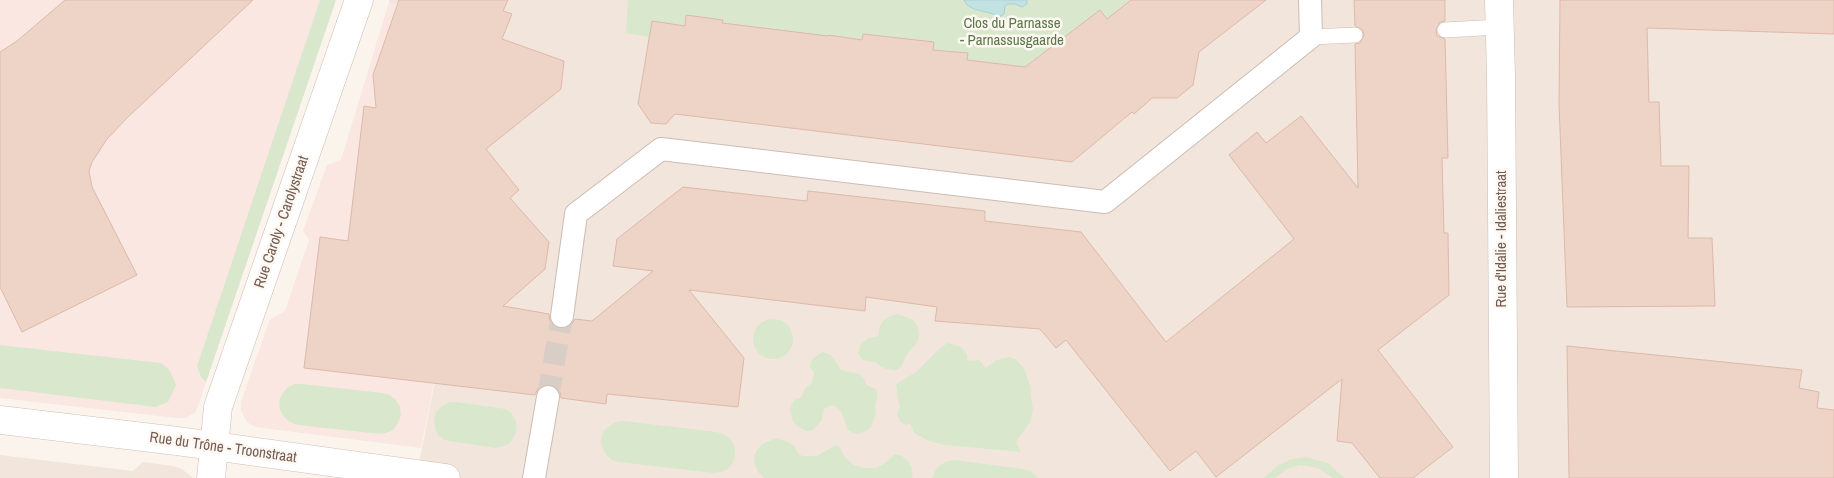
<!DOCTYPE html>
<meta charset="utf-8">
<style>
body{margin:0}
canvas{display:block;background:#fbf4ed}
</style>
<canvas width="1834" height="478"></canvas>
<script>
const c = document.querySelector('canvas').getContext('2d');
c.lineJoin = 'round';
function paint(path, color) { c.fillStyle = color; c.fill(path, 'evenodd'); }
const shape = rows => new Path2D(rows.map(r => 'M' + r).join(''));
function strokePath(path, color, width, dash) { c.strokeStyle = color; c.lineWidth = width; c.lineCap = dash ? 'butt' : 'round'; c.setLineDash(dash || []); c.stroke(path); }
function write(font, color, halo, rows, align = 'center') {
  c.font = font + ' "Archivo Narrow",sans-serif'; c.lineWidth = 5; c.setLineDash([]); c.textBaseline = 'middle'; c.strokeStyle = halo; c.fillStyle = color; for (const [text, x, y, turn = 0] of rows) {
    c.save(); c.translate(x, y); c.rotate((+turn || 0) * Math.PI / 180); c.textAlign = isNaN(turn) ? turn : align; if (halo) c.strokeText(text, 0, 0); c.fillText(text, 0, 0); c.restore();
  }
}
const residential = shape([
 [389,0,1834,0,1834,478,416,478,464,234,485,149,389,2],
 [0,455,133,471,143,462,173,466,182,469,193,478,0,478]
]);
const commercial = shape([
 [0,0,336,0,198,406,195,413,185,418,176,418,0,398],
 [389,2,457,23,564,61,561,89,485,149,464,234,421,448,255,427,247,422,241,411,241,402,270,319,285,311,309,240,303,231,327,165,341,160]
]);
const green = shape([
 [320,0,336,0,206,382,201,377,197,366],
 [628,0,1131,0,1107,19,1100,10,1070,33,1049,58,1044,52,1015,74,1000,64,967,60,967,53,933,50,933,42,863,34,862,40,828,35,825,50,722,23,722,20,686,15,685,26,652,22,649,37,626,33],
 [897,314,912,319,917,325,919,333,918,341,906,356,901,367,894,371,881,367,875,362,863,360,858,354,860,345,867,339,878,336,879,328,883,321,890,316],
 '753 339a20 20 0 1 1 40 0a20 20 0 1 1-40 0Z',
 [948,343,961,347,967,355,967,361,979,360,986,368,996,360,1010,357,1015,359,1024,368,1030,385,1033,410,1030,422,1016,442,1021,452,945,445,929,441,914,433,910,423,906,425,900,422,897,414,900,406,898,400,896,384,916,372,941,347],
 [0,345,161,363,169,369,176,385,168,402,155,407,0,388],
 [823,352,831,355,841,370,859,374,865,380,866,385,876,389,878,398,875,405,876,414,871,427,866,431,858,434,853,433,848,430,841,411,836,407,832,405,827,407,823,410,822,420,813,430,807,431,798,427,793,422,790,410,792,404,795,399,801,398,805,388,812,383,814,373,810,367,811,361,814,357],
 [294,384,302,384,383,393,390,395,396,400,400,407,401,415,398,423,393,430,386,433,379,434,298,425,290,422,284,417,280,410,279,402,282,394,287,388],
 [449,402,457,402,506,409,512,414,516,421,517,429,514,437,510,443,502,447,495,448,444,440,438,435,435,428,434,420,436,412,442,406],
 [624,421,717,432,725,435,731,440,735,447,735,455,733,463,728,469,721,472,713,473,619,462,612,460,606,455,602,447,601,439,603,432,609,426,616,422],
 [776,438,788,442,795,447,798,454,803,456,817,456,836,445,840,447,845,458,854,465,865,468,876,468,887,462,895,454,902,456,908,461,912,468,913,476,912,478,765,478,758,472,755,465,754,457,757,450,762,444],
 [1306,457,1328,463,1344,478,1333,478,1318,468,1300,465,1287,469,1275,478,1264,478,1278,465,1292,459],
 [955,460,1023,469,1031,471,1038,478,932,478,935,471,940,465,947,461]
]);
const water = shape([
 [964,0,1027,0,1027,4,1022,7,1015,4,1008,4,1005,6,1004,14,1001,16,974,9,967,5,964,0]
]);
const building = shape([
 [65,0,253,0,128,117,107,139,92,162,89,171,92,187,137,275,22,332,0,287,0,52,17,41,65,0],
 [399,0,508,0,503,11,512,14,502,39,564,61,561,89,486,149,519,190,510,198,549,242,545,269,503,306,549,314,550,321,554,326,560,329,567,328,572,324,575,319,592,321,653,271,613,266,617,239,683,187,807,201,808,191,985,211,985,221,1081,232,1166,342,1294,239,1229,155,1257,132,1266,143,1301,116,1358,188,1355,44,1360,43,1364,35,1363,30,1355,26,1354,0,1445,0,1445,21,1440,22,1436,30,1437,36,1445,39,1448,158,1442,158,1444,233,1448,233,1449,295,1378,350,1453,447,1413,478,1380,478,1352,443,1337,441,1342,379,1216,477,1196,451,1170,471,1066,340,1056,348,1040,329,935,321,937,307,866,297,865,311,689,290,744,358,738,407,607,394,606,404,561,398,560,392,557,387,550,384,544,385,538,388,535,395,304,368,320,237,348,241,364,106,376,108,373,75,399,0],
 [1131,0,1266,0,1199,52,1193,85,1177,98,1152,98,1134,114,1132,112,1072,162,675,114,666,124,651,123,638,104,652,21,685,26,686,15,723,20,722,23,828,36,828,35,862,40,863,34,934,42,933,50,968,53,967,60,1025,67,1100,10,1107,19,1131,0],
 [1560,0,1834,0,1834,34,1647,28,1649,102,1659,102,1661,166,1689,166,1688,238,1712,238,1715,306,1567,307,1559,104,1560,0],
 [1567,346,1802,370,1799,388,1819,392,1817,408,1834,410,1834,478,1569,478,1567,346]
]);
const pedestrianTunnel = shape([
 [548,397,562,316]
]);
const service = shape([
 [1445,30,1500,27],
 [1311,37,1355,35]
]);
const pedestrian = shape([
 [562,316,576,214,661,149,1105,202,1311,37,1310,0],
 [534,478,548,397]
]);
const minor = shape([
 [211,478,218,407,359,0]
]);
const tertiary = shape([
 [1499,0,1501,76,1504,478]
]);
const secondary = shape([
 [0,420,177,441,446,478]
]);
const parkNames = [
 ["Clos du Parnasse",1012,24],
 ["- Parnassusgaarde",1012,41]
];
const streetNames = [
 ["Rue Caroly - Carolystraat",282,222,-71],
 ["Rue d'Idalie - Idaliestraat",1502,239,-90],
 ["Rue du Trône - Troonstraat",223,448,8]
];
paint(residential, '#f2e6dc');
paint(commercial, '#fae7e2');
paint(green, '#d9e8cc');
paint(water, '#c2e1e3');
strokePath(water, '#aad1d4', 1);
paint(building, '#eed3c7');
strokePath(building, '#deb9a9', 1);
strokePath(pedestrianTunnel, '#d9cec6', 22, [22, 11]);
strokePath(service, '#cdbcb3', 16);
strokePath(pedestrian, '#cdbcb3', 24);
strokePath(minor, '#cdbcb3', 29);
strokePath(tertiary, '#cdbcb3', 29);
strokePath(secondary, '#d1beb3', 29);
strokePath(service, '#fff', 15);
strokePath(pedestrian, '#fff', 22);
strokePath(minor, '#fff', 28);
strokePath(tertiary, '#fff', 28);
strokePath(secondary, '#fff', 28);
write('15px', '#5c784a', '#fef8f3', parkNames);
write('15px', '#745b51', '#fef8f3', streetNames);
</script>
